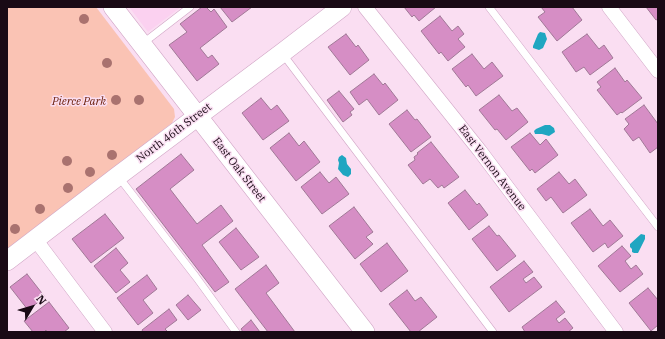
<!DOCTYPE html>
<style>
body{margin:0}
#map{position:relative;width:665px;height:339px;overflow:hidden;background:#fadef2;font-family:"IBM Plex Serif",serif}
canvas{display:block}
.frame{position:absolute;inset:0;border:8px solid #190a15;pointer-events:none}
.north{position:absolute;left:12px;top:287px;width:40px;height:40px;-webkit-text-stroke:3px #fadef2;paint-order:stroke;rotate:52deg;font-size:11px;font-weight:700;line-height:16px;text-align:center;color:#190a15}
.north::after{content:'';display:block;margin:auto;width:14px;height:18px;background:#190a15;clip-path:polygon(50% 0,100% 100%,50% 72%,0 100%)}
</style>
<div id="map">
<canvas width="665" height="339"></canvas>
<div class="frame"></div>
<div class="north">N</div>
</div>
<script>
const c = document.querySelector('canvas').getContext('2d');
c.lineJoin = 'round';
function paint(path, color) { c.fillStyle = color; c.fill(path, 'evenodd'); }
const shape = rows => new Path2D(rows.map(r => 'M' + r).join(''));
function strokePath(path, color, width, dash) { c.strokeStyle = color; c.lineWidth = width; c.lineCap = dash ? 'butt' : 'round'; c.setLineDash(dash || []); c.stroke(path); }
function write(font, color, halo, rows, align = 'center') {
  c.font = font + ' "IBM Plex Serif",serif'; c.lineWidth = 3; c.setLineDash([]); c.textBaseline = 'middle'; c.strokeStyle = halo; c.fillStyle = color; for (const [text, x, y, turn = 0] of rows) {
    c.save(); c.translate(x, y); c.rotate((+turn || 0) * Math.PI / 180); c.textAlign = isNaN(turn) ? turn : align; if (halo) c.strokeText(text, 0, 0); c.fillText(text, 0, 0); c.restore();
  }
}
const built = shape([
 [129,7,181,7,148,32]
]);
const green = shape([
 [7,7,96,7,174,109,175,117,172,123,7,249]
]);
const water = shape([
 [540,32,545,33,547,39,543,48,539,50,533,48,533,46,538,34],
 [545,125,550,125,554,128,555,132,549,136,542,134,535,134,534,131,536,129],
 [342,155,346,158,347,164,351,169,351,174,348,177,343,175,338,169,339,163,338,160,339,157],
 [641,234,645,235,645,239,638,253,634,253,632,252,632,249,630,247,630,244]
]);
const building = shape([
 [202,7,206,7,211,12,214,9,227,27,200,48,208,58,212,55,219,64,197,81,169,45,187,32,180,24,202,7],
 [220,7,252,7,232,22,220,7],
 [404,7,436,7,419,21,414,15,412,17,404,7],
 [541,7,572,7,582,20,557,41,538,17,545,12,541,7],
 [646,7,658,7,658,19,656,20,646,7],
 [440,16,452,31,458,26,464,34,458,39,465,47,448,61,441,52,439,54,421,31,440,16],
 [346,34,356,47,358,45,369,60,350,75,328,47,346,34],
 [587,34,599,49,604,45,613,58,590,75,584,67,576,72,562,52,587,34],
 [472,54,484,69,492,62,503,76,476,96,468,85,466,87,452,69,472,54],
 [615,68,625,82,627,80,642,98,622,113,621,112,617,115,597,90,601,87,597,82,615,68],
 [374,74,383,85,385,83,398,100,379,115,367,99,359,105,350,92,374,74],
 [339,91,354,109,350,112,352,115,343,122,327,100,339,91],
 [499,95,512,111,517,108,528,122,506,140,497,129,495,130,479,110,499,95],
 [261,98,271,110,277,105,289,121,263,140,242,113,261,98],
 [644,105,658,124,658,147,650,153,639,137,633,141,624,129,629,124,625,119,644,105],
 [407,110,415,120,417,119,431,137,411,152,389,124,407,110],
 [289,133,299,146,304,141,320,162,296,181,270,148,289,133],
 [530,133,540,145,546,139,558,155,535,173,532,169,530,171,511,147,530,133],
 [431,142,459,177,444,188,442,185,438,188,430,179,423,184,408,165,415,160,414,157,418,154,417,153,431,142],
 [181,154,194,170,170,189,197,224,221,205,233,221,202,245,229,282,215,292,136,189,181,154],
 [320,172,329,183,336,177,349,194,322,214,301,187,320,172],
 [559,172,569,184,575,179,587,195,563,213,551,197,546,201,537,189,559,172],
 [465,190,477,205,479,203,488,215,469,230,448,203,465,190],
 [354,207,373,232,366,237,373,244,355,259,329,226,354,207],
 [590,209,603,226,610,220,623,236,608,248,605,243,593,252,571,223,590,209],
 [105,214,124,238,91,263,72,239,105,214],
 [489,226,497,236,499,235,516,256,497,271,472,239,489,226],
 [236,228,259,257,241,270,219,242,236,228],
 [387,243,408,271,381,292,360,264,387,243],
 [622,246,631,256,625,261,631,269,636,265,643,274,620,292,598,266,622,246],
 [116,248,128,263,120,270,130,282,116,293,94,266,116,248],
 [524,261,533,272,523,279,526,283,534,277,542,287,509,312,490,287,524,261],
 [266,265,279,283,266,293,295,332,268,332,235,289,266,265],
 [27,274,45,297,28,310,10,287,27,274],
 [147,275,157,289,143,300,153,313,138,325,117,298,147,275],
 [648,288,658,300,658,325,651,331,629,303,648,288],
 [407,290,415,301,421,297,437,317,418,332,411,332,389,304,407,290],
 [188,295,201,310,188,320,176,305,188,295],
 [556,301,565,312,556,319,559,323,565,318,573,328,568,332,525,332,522,327,556,301],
 [49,302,69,328,64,332,47,332,46,330,44,332,33,332,24,321,49,302],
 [169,309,177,320,165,329,168,332,143,332,142,330,169,309],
 [251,320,260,332,243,332,241,329,251,320]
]);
const lane = shape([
 [489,7,658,227],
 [142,44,190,7],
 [282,53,493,332],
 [118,176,196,277,236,332]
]);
const street = shape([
 [365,7,480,151,616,332],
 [609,7,658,71],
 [35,239,105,332]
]);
const secondary = shape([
 [113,7,365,332],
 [7,261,118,176,282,53,342,7]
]);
const trees = [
 [84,19],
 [107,63],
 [116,100],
 [139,100],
 [112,155],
 [67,161],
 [90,172],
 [68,188],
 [40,209],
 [15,229]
];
const parkNames = [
 ["Pierce Park",79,102]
];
const streetNames = [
 ["North 46th Street",174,133,-37],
 ["East Vernon Avenue",492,168,53],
 ["East Oak Street",239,170,52]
];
paint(built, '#fbd1f0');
paint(green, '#fac3b4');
paint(water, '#1fa6c1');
paint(building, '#d68ec5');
strokePath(building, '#a07896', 1);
strokePath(lane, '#d1a6c6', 8);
strokePath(street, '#d1a6c6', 15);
strokePath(secondary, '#d1a6c6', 20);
strokePath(lane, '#fff', 7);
strokePath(street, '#fff', 14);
strokePath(secondary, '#fff', 19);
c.fillStyle = '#a9726f';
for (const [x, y] of trees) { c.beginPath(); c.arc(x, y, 5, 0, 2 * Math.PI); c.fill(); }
write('italic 11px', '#671a04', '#fadef2', parkNames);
write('11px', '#190a15', '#fadef2', streetNames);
</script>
